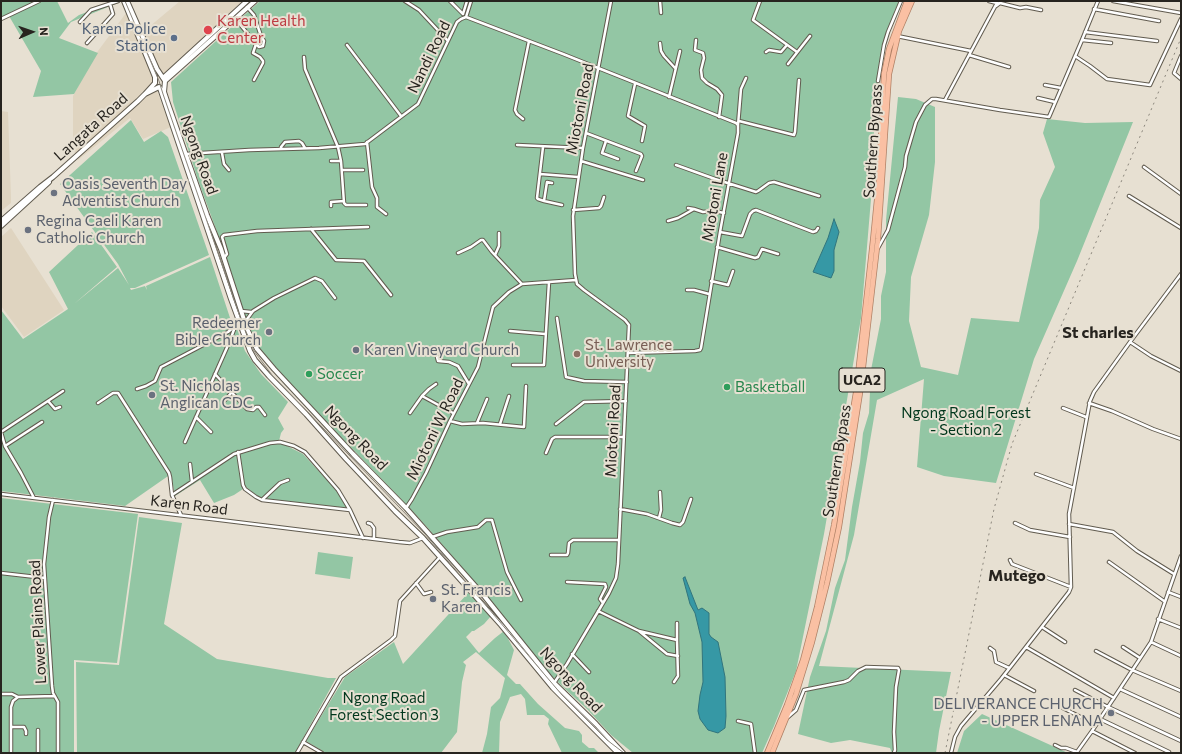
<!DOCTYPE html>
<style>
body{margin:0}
#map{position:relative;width:1182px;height:754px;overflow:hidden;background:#e7e0d2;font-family:Commissioner,sans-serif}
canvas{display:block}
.frame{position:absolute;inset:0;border:2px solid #27241f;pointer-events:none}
.north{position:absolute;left:12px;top:12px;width:40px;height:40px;-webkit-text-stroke:3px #e7e0d2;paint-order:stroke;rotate:88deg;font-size:11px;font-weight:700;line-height:16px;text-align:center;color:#27241f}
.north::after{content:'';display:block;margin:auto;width:14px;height:18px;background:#27241f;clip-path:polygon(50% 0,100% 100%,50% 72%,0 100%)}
</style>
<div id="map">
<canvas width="1182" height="754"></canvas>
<div class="frame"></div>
<div class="north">N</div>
</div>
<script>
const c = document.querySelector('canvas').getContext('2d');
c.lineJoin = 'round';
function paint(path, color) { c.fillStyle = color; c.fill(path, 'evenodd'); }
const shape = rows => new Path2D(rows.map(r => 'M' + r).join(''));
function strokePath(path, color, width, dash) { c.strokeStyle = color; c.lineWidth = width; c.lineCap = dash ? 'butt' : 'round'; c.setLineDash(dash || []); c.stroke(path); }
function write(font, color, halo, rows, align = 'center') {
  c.font = font + ' Commissioner,sans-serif'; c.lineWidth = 4; c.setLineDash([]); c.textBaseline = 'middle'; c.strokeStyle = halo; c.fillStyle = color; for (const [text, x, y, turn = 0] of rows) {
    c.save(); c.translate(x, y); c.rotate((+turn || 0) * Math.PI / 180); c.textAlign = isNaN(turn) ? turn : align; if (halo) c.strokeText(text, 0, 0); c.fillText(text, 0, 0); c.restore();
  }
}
const built = shape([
 [180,1,246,1,154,83,171,127,143,139,130,118,78,160,73,149,73,96,95,55,126,13,132,9,143,32],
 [1,111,8,112,11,197,11,203,1,211],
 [11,228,64,310,24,337,1,306,1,237]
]);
const green = shape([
 [1,1,57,1,68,23,79,15,118,1,118,3,71,22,59,38,98,53,74,94,33,97,41,71,9,16,1,18],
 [260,1,900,1,895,10,885,41,878,80,875,105,872,187,861,318,824,534,796,671,774,726,762,753,633,753,611,735,587,709,563,687,550,674,532,654,478,586,427,527,401,499,304,399,258,348,244,315,228,262,198,180,173,102,171,82],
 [898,97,916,99,935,107,935,162,929,215,911,277,909,321,921,367,958,375,971,318,1019,322,1039,228,1040,200,1055,167,1043,133,1047,119,1085,123,1133,122,1077,261,1034,359,996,483,944,476,917,467,924,379,877,400,854,535,819,666,951,672,939,731,936,753,892,753,890,748,850,740,831,743,798,734,810,677,826,631,835,588,845,560,852,507,860,462,863,433,869,413,871,370,881,319,881,296,886,272,886,220],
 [131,120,144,142,161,131,168,137,209,255,135,288,130,288,131,290,145,286,147,290,146,286,210,257,233,327,179,357,180,359,236,326,245,351,261,374,288,402,278,418,284,429,281,433,279,441,285,445,303,454,338,492,347,508,260,498,246,487,234,495,214,503,200,480,175,496,171,474,125,506,1,491,1,310,23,339,68,309,49,272,92,232,117,267,74,304,118,268,129,285,118,264,60,184],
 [1,498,138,514,117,663,74,660,74,753,1,753],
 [139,517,182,523,164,624,217,659,328,678,336,678,295,753,77,753,76,662,119,665],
 [318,552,353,557,350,579,315,574],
 [469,592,491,616,484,624,474,631,472,631,466,637,479,653,495,638,504,631,514,650,507,675,516,684,520,684,538,704,565,728,579,731,582,735,582,742,589,748,594,748,599,753,562,753,548,724,549,719,544,715,527,715,525,699,521,694,510,697,500,722,499,753,482,753,487,734,491,707,500,698,505,678,476,652,463,662,466,665,462,682,457,732,441,753,326,753,306,741,345,677,394,642,403,664],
 [982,714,1068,753,957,753,964,731]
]);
const water = shape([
 [834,219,839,232,834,250,834,271,831,278,813,272,828,238,834,219],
 [685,577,698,610,702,608,709,613,709,634,711,637,718,642,725,677,726,716,725,728,718,733,708,730,700,719,698,711,700,695,703,682,702,642,695,613,690,604,683,578,685,577]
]);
const minor = shape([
 [405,1,419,10,448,41],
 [450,1,463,14],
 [660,1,661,13],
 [760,1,753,20,797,52],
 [989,1,997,3],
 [1113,1,1181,13],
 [996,6,1000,3,1020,8,1026,7,1041,10],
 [1094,9,1159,21],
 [463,14,467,1],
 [466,17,471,1],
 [235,18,256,44,259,47,263,46,264,41,261,36,254,15,247,7],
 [1,19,39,1],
 [80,22,91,10,118,1],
 [1085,32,1157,41],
 [897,36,971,51],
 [696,40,695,50,703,53,704,58,701,70,702,78,707,83,717,89,722,95,719,117],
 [1082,40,1111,43],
 [87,43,113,14,110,4],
 [660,43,661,51,664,56,675,68],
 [347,45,401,116],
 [766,52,769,50,781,52,787,45],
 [969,55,1009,67],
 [1075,56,1090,66,1107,79,1150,85,1181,19],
 [1181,56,1174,73,1181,79],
 [304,57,305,69,338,147,341,161,344,203,346,205,366,205],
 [788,64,810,36],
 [254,80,263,63,263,61,260,57,253,53,256,44],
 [878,81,884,45,888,32,901,1],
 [635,84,628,116,645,126,642,141],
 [1045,85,1061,88],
 [669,97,680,51],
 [1038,98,1055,102],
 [945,100,998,1],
 [523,119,517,114,515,110,529,41],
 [739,121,794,135,795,132,799,80],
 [738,125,741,89,746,78],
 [586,133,641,154,642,156,636,171],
 [606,141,602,153,618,159],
 [367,142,372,187,377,198,377,207,386,214],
 [517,145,583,148],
 [543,147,537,198,538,199,544,201,547,182,552,183],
 [281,149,281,147,285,142,299,141,302,143,305,148],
 [222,153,224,164,229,170],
 [186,154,249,150,319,148,365,144,418,104,457,22,461,19,466,17,563,54,736,123,738,125,738,133,720,232,701,348,700,350,695,351,628,353],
 [331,161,341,161],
 [581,161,643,180],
 [676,165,715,179,756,192,758,191,769,183,774,182,819,196],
 [1144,167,1181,194],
 [342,170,363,170],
 [540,174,578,177],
 [1129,196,1181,228],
 [544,201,562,205],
 [331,206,331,202,344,201],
 [688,208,694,209,703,212,714,211,724,213],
 [573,210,599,208,601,206,604,197],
 [668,221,678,218,694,209],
 [311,229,336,260,364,261,391,295],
 [720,232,742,236,750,214,753,211,756,210,813,232,816,231,818,228],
 [717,247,755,258,758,257,762,249,778,254],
 [878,248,888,230,905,167,906,156,916,122,925,105,932,99,936,99,1000,110,1049,117,1082,40,1098,1],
 [458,253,471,247,481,240,483,240,492,252,522,284],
 [495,255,499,246,499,233],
 [224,258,227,254,222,237,224,235,257,231,368,227],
 [711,281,728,285,733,271],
 [687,290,694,290,709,294],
 [241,311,251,312],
 [557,318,566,377,584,381,627,382],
 [245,322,253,311,274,298,315,278,322,281,335,298],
 [510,331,545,334],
 [1130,342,1151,356,1181,371],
 [437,357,438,361,449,362,458,366,469,384],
 [513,365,544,365,549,282],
 [215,374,247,409,253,410,256,407,259,407,265,415],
 [137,389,146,386,155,381,161,367,165,365,228,332,235,326,238,318],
 [422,396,429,389,436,384],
 [225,400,232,392],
 [48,401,55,409,60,407],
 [98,403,113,393,118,393,169,473,170,477,172,495,181,515],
 [1089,403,1112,411,1153,429,1181,439],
 [1063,408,1086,417],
 [410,413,422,396,453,413],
 [196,417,211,432],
 [450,421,462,424,483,423,524,427,526,386],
 [477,423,487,399],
 [500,424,509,396],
 [556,424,584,402,626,401],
 [185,442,229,343,235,327],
 [5,446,42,422],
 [238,452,243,485,245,489,256,497,262,500,350,510,363,538],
 [546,453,552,439,555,437,624,437],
 [190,464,192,482],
 [1036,474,1074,488],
 [1,494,220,520,399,542,410,543,423,538],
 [172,495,234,454,270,443,280,442,294,446,305,452,338,490,350,510],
 [34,498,21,473,5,446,1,432,63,391],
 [263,499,280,483,288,480],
 [53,500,49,517,44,564,52,686,53,693,58,702,58,753],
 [406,508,412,499,426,473,450,421,478,367,493,307,509,292,522,284,576,280],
 [620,509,647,514,672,523,680,525,683,522,691,499],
 [659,518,661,510,660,492],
 [368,523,371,524,374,528,374,539],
 [1015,523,1030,530,1070,537],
 [1069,524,1113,532,1137,551,1174,574],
 [432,537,447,532,478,527,486,520,492,520,507,572,521,600],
 [551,555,567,555,568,553,569,543,573,540,619,540],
 [1010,560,1012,564,1071,587],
 [1109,562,1164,601],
 [1,573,45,578],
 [567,582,605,584,606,587,600,599,603,603],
 [416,583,424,594,431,592],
 [1168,592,1181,597],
 [598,611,639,631,677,640,677,623],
 [1158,619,1181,628],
 [1042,627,1065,642],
 [639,631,667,654,678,656],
 [1151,642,1181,656],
 [1026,647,1114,698],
 [1123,647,1140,658],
 [990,648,994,651,996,662,1009,668],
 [1096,651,1132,670,1181,691],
 [572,654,589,672],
 [1004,675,1034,691],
 [674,682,678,676,677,640],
 [554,683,567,664,609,593,616,578,618,564,629,325,625,320,584,290,577,284,575,274,573,216,583,148,611,1],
 [1120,689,1181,717],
 [1075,690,1108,707,1181,741],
 [1,694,12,694,18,697],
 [1063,708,1096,725],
 [788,717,796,710,804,690,844,682,849,680,858,671,866,667,898,668,899,670,896,687,894,732,895,750,894,753],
 [1100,719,1169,752],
 [738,721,751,724,755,753],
 [11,727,24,727,26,731,26,734],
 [38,730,38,753],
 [303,742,322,753],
 [1055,745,1061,748,1066,748,1077,752,1092,731],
 [11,753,11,707,13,701,18,697,54,696],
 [297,753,341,677,391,640,395,636,400,601,440,557],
 [951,753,955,737,961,726,1001,679,1069,592,1071,587,1069,514,1090,401,1094,392,1130,342,1181,274],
 [1135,753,1092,731,1151,642,1181,556]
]);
const secondary = shape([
 [124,1,155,77,155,83,145,94],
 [127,1,157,69,165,81,164,92,167,101,207,215,221,249,247,329,257,349,274,369,353,454,406,508,485,597,554,683,596,724,623,753],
 [163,78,247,1],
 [165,81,255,1],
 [160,88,231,299,250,351,255,360,269,376,306,414,346,459,395,511,423,538,501,625,553,688,618,753],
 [1,221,40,187,53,177,138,101,145,94,159,87],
 [1,226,49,182]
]);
const trunk = shape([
 [767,753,787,705,803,660,817,607,834,525,856,392,873,240,879,179,884,74,889,49,907,1],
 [772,753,796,694,812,642,827,583,839,527,860,393,878,239,889,74,899,31,912,1]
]);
const tram = shape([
 [125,1,159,81,163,94,240,317,254,351,272,375,425,534,562,695,607,740,624,753]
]);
const rail = shape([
 [945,753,994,509,1012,444,1181,38]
]);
const markers = [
 [208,30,5,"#e0444e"],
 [174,38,4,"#5c6f8a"],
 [54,193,4,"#6b7280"],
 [28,230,4,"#6b7280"],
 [269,332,4,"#6b7280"],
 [356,350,4,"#6b7280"],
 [577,354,4,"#8d6e63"],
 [309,374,4,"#2e9e5b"],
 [727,387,4,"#2e9e5b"],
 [152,395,4,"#6b7280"],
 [433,599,4,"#6b7280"],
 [1111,713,4,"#6b7280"]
];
const shields = [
 [862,380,46]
];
const shieldNames = [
 ["UCA2",862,380]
];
const healthNames = [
 ["Karen Health",217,21],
 ["Center",217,38]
];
const serviceNames = [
 ["Karen Police",166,29],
 ["Station",166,46]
];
const streetNames = [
 ["Nandi Road",429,57,-64],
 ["Miotoni Road",580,109,-79],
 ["Langata Road",91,127,-42],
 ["Southern Bypass",873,141,-86],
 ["Ngong Road",199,155,70],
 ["Miotoni Lane",715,197,-80],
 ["Miotoni W Road",435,429,-64],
 ["Miotoni Road",613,431,-87],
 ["Ngong Road",356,438,46],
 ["Southern Bypass",837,461,-81],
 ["Karen Road",189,505,7],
 ["Lower Plains Road",38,622,-93],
 ["Ngong Road",571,680,47]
];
const worshipNames = [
 ["Oasis Seventh Day",62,184],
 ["Adventist Church",62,201],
 ["Regina Caeli Karen",36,221],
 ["Catholic Church",36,238],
 ["Redeemer",261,323,"right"],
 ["Bible Church",261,340,"right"],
 ["Karen Vineyard Church",364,350],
 ["St. Nicholas",160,386],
 ["Anglican CDC",160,403],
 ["St. Francis",441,590],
 ["Karen",441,607],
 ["DELIVERANCE CHURCH",1103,704,"right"],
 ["- UPPER LENANA",1103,721,"right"]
];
const educationNames = [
 ["St. Lawrence",585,345],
 ["University",585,362]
];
const leisureNames = [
 ["Soccer",317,374],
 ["Basketball",735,387]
];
const parkNames = [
 ["Ngong Road Forest",966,413],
 ["- Section 2",966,430],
 ["Ngong Road",384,698],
 ["Forest Section 3",384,715]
];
const neighbourhoodNames = [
 ["St charles",1098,333],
 ["Mutego",1017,576]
];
paint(built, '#dfd4c0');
paint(green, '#93c6a4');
paint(water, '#3698a5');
strokePath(water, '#32757d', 1);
strokePath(minor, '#615b4f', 4.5);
strokePath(secondary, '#615b4f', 6);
strokePath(trunk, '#af8066', 6);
strokePath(minor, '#fff', 2.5);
strokePath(secondary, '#fff', 4);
strokePath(trunk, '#fac0a3', 4.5);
strokePath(tram, '#8b867c', 1);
strokePath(rail, '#8b867c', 1, [2, 4]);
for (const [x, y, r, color] of markers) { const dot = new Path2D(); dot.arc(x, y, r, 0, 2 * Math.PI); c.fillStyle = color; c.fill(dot); strokePath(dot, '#e7e0d2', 1.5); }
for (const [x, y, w] of shields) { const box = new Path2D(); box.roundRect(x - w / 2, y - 12, w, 24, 3); c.fillStyle = '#e7e0d2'; c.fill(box); strokePath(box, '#27241f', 1); }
write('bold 14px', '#27241f', null, shieldNames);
write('15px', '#be3a42', '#e7e0d2', healthNames, 'left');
write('15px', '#4e5e75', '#e7e0d2', serviceNames, 'right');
write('15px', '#27241f', '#e7e0d2', streetNames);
write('15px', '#5b616d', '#e7e0d2', worshipNames, 'left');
write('15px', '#785e54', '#e7e0d2', educationNames, 'left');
write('15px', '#27864d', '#e7e0d2', leisureNames, 'left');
write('15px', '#00371c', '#e7e0d2', parkNames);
write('bold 16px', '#27241f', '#e7e0d2', neighbourhoodNames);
</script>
